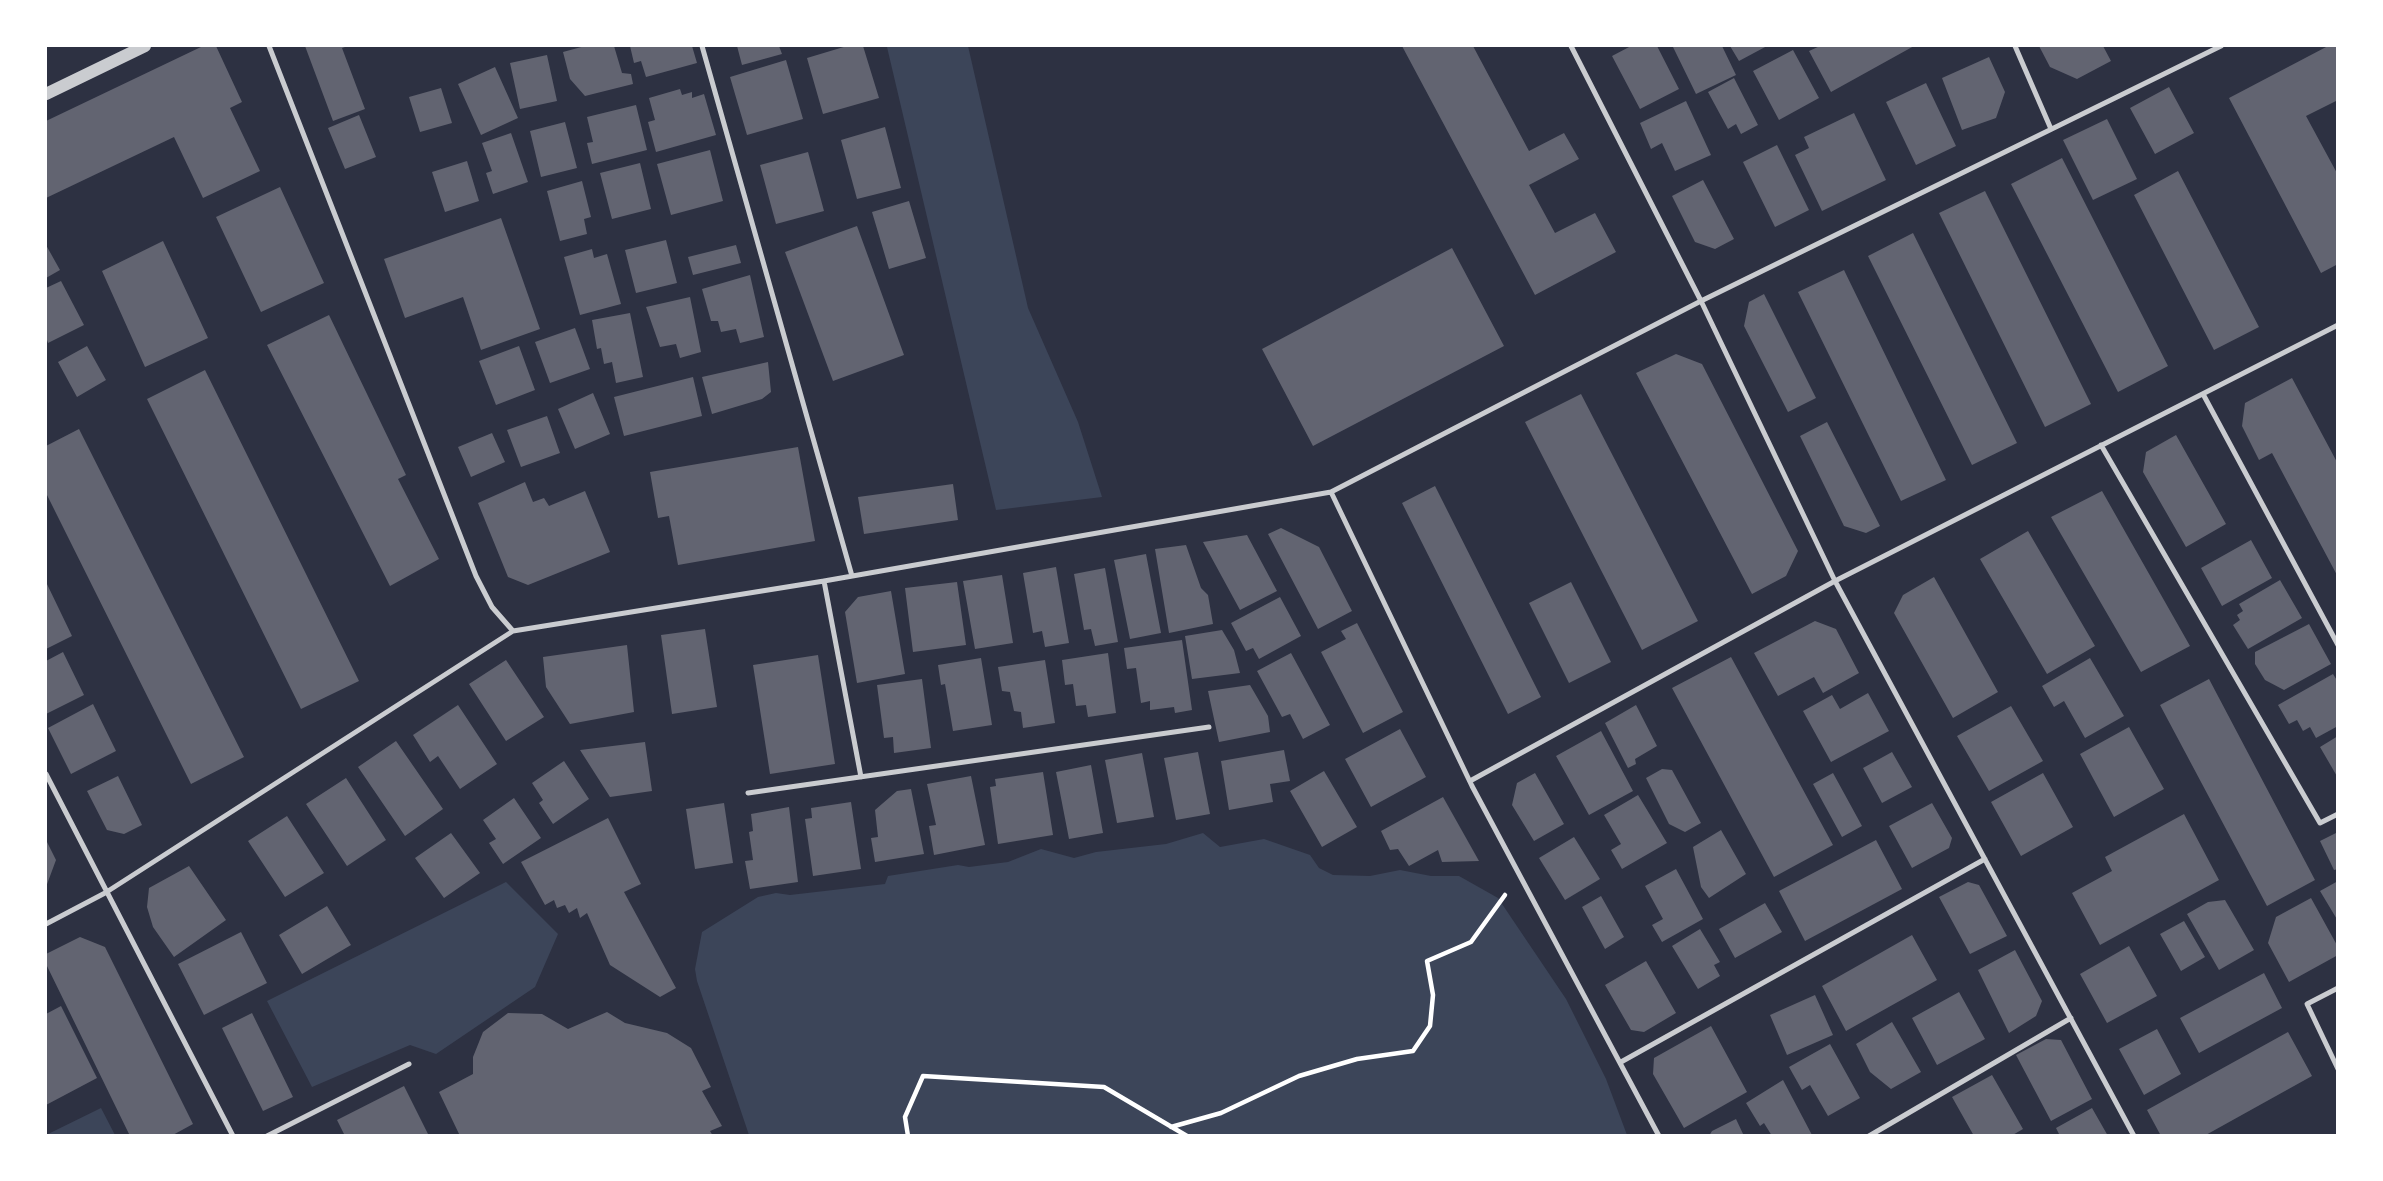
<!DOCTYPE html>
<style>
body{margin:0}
#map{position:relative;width:2383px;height:1181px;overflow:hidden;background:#2d3142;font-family:"Roboto Condensed",sans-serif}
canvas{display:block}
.frame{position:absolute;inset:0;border:47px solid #fff;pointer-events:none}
</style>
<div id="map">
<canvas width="2383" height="1181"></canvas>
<div class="frame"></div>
</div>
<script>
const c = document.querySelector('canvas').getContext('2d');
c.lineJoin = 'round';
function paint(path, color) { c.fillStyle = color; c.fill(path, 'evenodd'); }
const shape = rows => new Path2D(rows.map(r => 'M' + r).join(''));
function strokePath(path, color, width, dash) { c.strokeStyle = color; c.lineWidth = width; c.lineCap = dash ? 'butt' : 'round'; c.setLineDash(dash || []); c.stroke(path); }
const green = shape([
 [894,46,968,46,1028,308,1078,422,1102,497,996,510,887,47],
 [1203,833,1220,847,1264,839,1310,855,1319,868,1333,875,1370,876,1400,870,1431,876,1459,876,1498,898,1566,999,1606,1079,1627,1135,749,1135,697,981,695,969,702,932,758,897,776,893,790,895,885,884,888,876,958,865,969,867,1008,862,1041,849,1074,858,1096,852,1166,844],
 [506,882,558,934,535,987,436,1054,410,1045,312,1087,267,1001],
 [101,1108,115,1135,46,1135]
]);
const building = shape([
 [203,46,216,46,242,102,230,108,260,171,203,198,174,137,46,198,46,121],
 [305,46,348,46,342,48,365,109,333,121],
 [585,46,614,46,622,73,631,74,633,84,585,96,570,79,563,52],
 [630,46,692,46,697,63,646,77,641,61,634,63],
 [737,46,779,46,782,54,742,65],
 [847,46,863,46,879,98,823,114,807,58],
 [1402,46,1473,46,1529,151,1564,133,1579,159,1529,185,1555,233,1595,213,1616,252,1535,295],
 [1631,46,1657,46,1679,89,1640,109,1612,56],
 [1722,46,1736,75,1696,94,1673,47],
 [1730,46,1767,46,1739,61],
 [1820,46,1914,46,1831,92,1809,51],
 [2039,46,2103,46,2111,61,2077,79,2050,67],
 [2328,46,2338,46,2338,100,2306,116,2338,175,2338,264,2321,273,2229,98],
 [1793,50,1819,98,1779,120,1753,71],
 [547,55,557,101,520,109,510,63],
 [1989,57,2005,92,1996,118,1962,130,1942,78],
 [786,60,803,119,747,135,730,77],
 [495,67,518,118,481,135,458,84],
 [1734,78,1758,125,1741,134,1736,124,1728,129,1708,92],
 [1926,83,1956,146,1916,165,1886,102],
 [2169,87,2194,133,2155,154,2130,108],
 [441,88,452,123,420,132,409,97],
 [680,89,682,95,692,92,692,98,704,94,716,135,656,152,648,122,655,120,649,98],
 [1686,101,1711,155,1675,171,1662,143,1651,149,1640,123],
 [636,105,647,150,592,164,587,143,593,142,587,117],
 [1854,113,1886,180,1822,211,1795,155,1809,148,1804,137],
 [359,115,376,157,345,169,328,128],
 [2107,119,2137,179,2093,200,2063,140],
 [565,122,577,168,541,177,530,131],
 [885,127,901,188,857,199,841,140],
 [511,133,528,182,493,194,486,173,492,171,482,143],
 [1777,145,1809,210,1775,227,1743,162],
 [710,150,723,201,671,215,657,164],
 [808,152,824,211,776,224,760,165],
 [2062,158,2168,366,2118,392,2011,184],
 [467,161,479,201,445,212,432,172],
 [640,163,651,209,612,219,600,173],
 [2178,171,2259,327,2214,350,2134,195],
 [1703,180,1734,239,1715,249,1695,242,1672,196],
 [582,181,591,217,584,219,587,234,560,241,547,191],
 [280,187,324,283,261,312,216,217],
 [1985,191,2091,404,2045,427,1939,213],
 [909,201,926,258,889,269,872,212],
 [501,218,540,329,481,350,463,297,405,318,384,259],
 [857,226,904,355,833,381,785,252],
 [1913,233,2017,443,1972,465,1868,256],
 [666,240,677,283,636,293,625,250],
 [163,241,208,338,145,367,102,271],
 [46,245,60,270,46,278],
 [736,245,741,263,693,275,688,257],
 [1452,248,1504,346,1313,446,1262,349],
 [592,249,594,258,607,254,621,304,580,315,564,257],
 [1844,270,1946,480,1901,501,1798,292],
 [750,275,764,337,740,343,736,329,721,332,718,321,711,321,702,289],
 [61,281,84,325,48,343,46,337,46,288],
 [1764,294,1816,398,1788,412,1744,326,1749,302],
 [690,297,701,352,680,358,676,344,660,347,646,307],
 [630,313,643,377,616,383,612,362,604,364,601,348,597,349,592,320],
 [329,315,406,475,398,479,439,559,390,586,267,345],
 [575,328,590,369,550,383,535,342],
 [87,346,106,380,77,397,58,362],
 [519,346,535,390,496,405,479,361],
 [1676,354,1702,364,1798,551,1786,576,1752,594,1636,373],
 [768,362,771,392,762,399,712,414,702,377],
 [205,370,359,681,301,709,147,399],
 [693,377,702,416,624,436,614,397],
 [2292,378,2338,464,2338,577,2272,453,2259,460,2242,426,2245,403],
 [593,393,610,434,575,449,558,409],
 [1581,394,1698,621,1642,650,1525,422],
 [547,416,560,453,521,467,507,430],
 [1827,422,1880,526,1866,533,1844,526,1800,436],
 [79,429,244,757,191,784,46,493,46,446],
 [492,433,505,462,471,477,458,447],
 [2176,435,2226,524,2186,547,2143,472,2146,452],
 [798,447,815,541,678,565,669,516,658,518,650,472],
 [525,482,533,502,544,498,549,506,585,491,610,552,528,585,508,577,478,503],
 [953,484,958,520,864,534,858,497],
 [1435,486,1541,697,1508,714,1402,503],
 [2102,491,2190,646,2141,672,2051,517],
 [1281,528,1319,547,1352,611,1318,629,1268,534],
 [2028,531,2095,646,2047,674,1980,559],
 [1247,535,1277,591,1240,610,1203,542],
 [2251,540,2272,578,2222,606,2201,568],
 [1186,545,1201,588,1208,595,1213,624,1169,633,1155,549],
 [1146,554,1161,633,1130,639,1114,560],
 [1056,567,1069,643,1045,647,1042,631,1033,633,1023,573],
 [1105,568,1118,642,1095,646,1091,629,1084,630,1074,574],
 [1002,575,1013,643,975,649,963,581],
 [1934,577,1998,692,1953,718,1894,613,1903,595],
 [2280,580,2302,618,2248,649,2233,625,2240,620,2237,615,2243,611,2239,604],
 [46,582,72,636,46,649],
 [957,582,966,645,913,652,905,588],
 [1571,582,1611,662,1569,683,1529,603],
 [891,591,905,674,857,683,845,612,858,597],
 [1280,597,1301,636,1259,659,1253,648,1246,651,1231,623],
 [1815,621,1836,629,1859,673,1823,693,1814,677,1778,696,1754,653],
 [1357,623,1403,712,1363,733,1321,652,1346,639,1341,631],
 [2309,624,2331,664,2284,690,2265,680,2255,664,2255,652],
 [705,629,717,707,672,714,661,635],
 [1222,630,1234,650,1240,673,1192,679,1185,636],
 [1182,640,1192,710,1175,713,1174,707,1150,710,1150,701,1141,703,1136,668,1127,669,1124,648],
 [627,645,634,712,570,724,546,687,543,657],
 [63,652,84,695,46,714,46,661],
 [1108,653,1116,713,1088,717,1086,705,1076,706,1073,684,1065,685,1062,660],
 [1291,653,1330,725,1303,739,1290,714,1282,717,1257,671],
 [818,655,835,764,770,774,753,665],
 [1731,657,1833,845,1774,877,1672,688],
 [981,658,992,725,953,731,945,684,941,685,938,665],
 [2090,658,2124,716,2085,738,2064,701,2054,707,2042,686],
 [506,660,544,717,506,741,469,684],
 [1045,660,1055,723,1023,728,1021,712,1014,711,1010,692,1002,691,998,667],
 [2333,674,2338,682,2338,726,2316,738,2310,727,2303,731,2297,720,2289,724,2278,705],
 [922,679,931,748,894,753,893,737,884,738,877,685],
 [2209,679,2315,880,2267,906,2160,705],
 [1250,685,1268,716,1270,732,1219,742,1208,691],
 [1868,693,1889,731,1831,762,1803,711,1832,695,1840,709],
 [93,704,116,751,71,774,48,728],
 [458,705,497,764,460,789,438,756,430,762,413,735],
 [1636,705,1657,746,1635,759,1636,764,1628,768,1605,723],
 [2011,706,2043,761,1989,791,1957,736],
 [2129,727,2164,789,2114,817,2080,754],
 [1400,729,1426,777,1371,807,1345,759],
 [1601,731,1633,791,1589,815,1556,756],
 [2338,736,2338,778,2320,747],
 [396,741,443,809,405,836,358,767],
 [645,742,652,791,610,797,580,750],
 [1284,750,1290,781,1270,784,1273,802,1229,810,1221,761],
 [1198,752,1210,814,1176,820,1164,758],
 [1892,752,1912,787,1882,803,1863,768],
 [1142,753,1154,817,1117,823,1105,760],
 [564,761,589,799,553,824,539,803,543,800,532,783],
 [1091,765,1103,833,1069,839,1056,772],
 [1662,769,1672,770,1701,823,1685,832,1669,824,1646,778],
 [1324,771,1357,827,1322,847,1290,791],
 [1043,772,1053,835,998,844,990,787,996,786,995,779],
 [1535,773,1564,824,1534,841,1512,805,1517,783],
 [1833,773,1862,826,1842,837,1813,784],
 [2043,773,2073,827,2021,856,1991,802],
 [118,776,142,825,124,834,107,830,87,791],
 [971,776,985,845,934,855,929,826,936,825,927,784],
 [346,778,386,840,347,866,306,804],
 [911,789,924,854,875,862,871,838,878,837,875,810,897,791],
 [1638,795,1667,843,1622,869,1611,850,1621,844,1604,815],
 [1443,797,1479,861,1442,862,1438,850,1409,866,1398,849,1390,850,1381,831],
 [514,798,541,838,503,864,489,843,496,839,483,820],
 [851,802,861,869,813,876,805,819,812,818,811,808],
 [724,803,733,863,695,869,686,809],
 [1932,803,1952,838,1949,848,1912,868,1889,826],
 [789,807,798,882,750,889,745,861,753,860,749,832,753,831,751,814],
 [2184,814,2219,880,2100,945,2072,893,2112,871,2105,857],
 [287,816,324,873,285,897,248,841],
 [608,818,641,884,624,892,676,988,660,997,610,965,587,913,580,918,577,908,569,913,565,905,557,908,554,900,545,905,521,862],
 [1721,830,1746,874,1709,898,1701,887,1693,847],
 [2338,832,2338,869,2334,870,2320,841],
 [451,833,480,873,444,898,415,858],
 [1574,837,1600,879,1565,900,1539,858],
 [46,840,56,860,46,887],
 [1876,840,1902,889,1805,941,1779,891],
 [189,866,226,920,174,957,153,927,147,907,149,888],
 [1676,869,1703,919,1662,942,1652,925,1663,919,1645,886],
 [2338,881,2338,921,2320,891],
 [1968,882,1979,885,2007,936,1970,954,1939,897],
 [1601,896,1624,937,1605,949,1582,907],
 [2311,898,2338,947,2338,955,2289,982,2268,943,2276,917],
 [2225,900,2254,950,2219,970,2187,914,2208,902],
 [1765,903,1782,932,1735,958,1719,929],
 [327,906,351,945,302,974,279,935],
 [2184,921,2205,957,2181,971,2160,934],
 [1700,929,1720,962,1714,965,1720,976,1698,989,1672,946],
 [241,932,267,983,204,1015,178,964],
 [1912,935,1937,980,1846,1031,1822,986],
 [80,937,105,947,193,1124,171,1136,130,1136,46,964,46,954],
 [2129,946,2157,996,2107,1023,2080,974],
 [2015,950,2042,1001,2036,1016,2009,1033,1978,970],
 [1646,961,1676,1013,1644,1032,1631,1030,1605,985],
 [2264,973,2282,1008,2199,1053,2180,1018],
 [1959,992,1985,1039,1937,1065,1912,1018],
 [1815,995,1833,1035,1787,1055,1770,1015],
 [61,1006,97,1078,46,1105,46,1014],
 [607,1012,625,1023,667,1033,691,1048,711,1087,702,1091,722,1126,710,1131,713,1136,460,1136,439,1092,473,1074,473,1057,483,1032,508,1013,542,1014,568,1029],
 [252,1013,293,1097,263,1111,222,1028],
 [1892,1022,1921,1072,1891,1089,1870,1072,1856,1044],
 [1711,1026,1747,1092,1684,1128,1653,1074,1654,1058],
 [2157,1029,2181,1074,2144,1095,2119,1049],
 [2288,1032,2312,1076,2204,1136,2161,1136,2147,1110],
 [2046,1039,2061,1040,2092,1099,2051,1121,2016,1055],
 [1830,1044,1860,1098,1828,1116,1810,1085,1802,1090,1789,1067],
 [1992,1075,2023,1129,2011,1136,1974,1136,1952,1097],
 [1783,1080,1812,1135,1811,1136,1772,1136,1764,1123,1760,1126,1746,1103],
 [404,1086,429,1136,345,1136,337,1120],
 [2092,1108,2108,1136,2060,1136,2056,1128],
 [1736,1119,1744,1136,1709,1136,1712,1131]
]);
const path = shape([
 [1171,1127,1221,1113,1299,1076,1357,1059,1413,1051,1430,1026,1433,995,1427,961,1471,942,1505,895],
 [908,1136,905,1117,923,1076,1104,1087,1187,1136]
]);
const service = shape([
 [269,46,476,576,492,607,513,631],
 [702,46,852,576],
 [1571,46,1701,301,1835,581,2134,1136],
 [2015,46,2051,129],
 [2203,394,2338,645],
 [2101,445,2320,823,2338,814],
 [1331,492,1472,786,1659,1136],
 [824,581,861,777],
 [46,774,233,1136],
 [1470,781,1835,581,2338,325],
 [748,793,1209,727],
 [46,924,105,893,513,631,824,581,1331,492,1701,301,2221,46],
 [2338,988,2307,1004,2338,1069],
 [1621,1062,1985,859],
 [267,1136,409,1064],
 [1869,1136,2071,1018]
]);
const tertiary = shape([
 [46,94,145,46]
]);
paint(green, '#3c4559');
paint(building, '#626471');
strokePath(path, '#fff', 4.5);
strokePath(service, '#caccd0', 5);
strokePath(tertiary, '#caccd0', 12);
</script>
